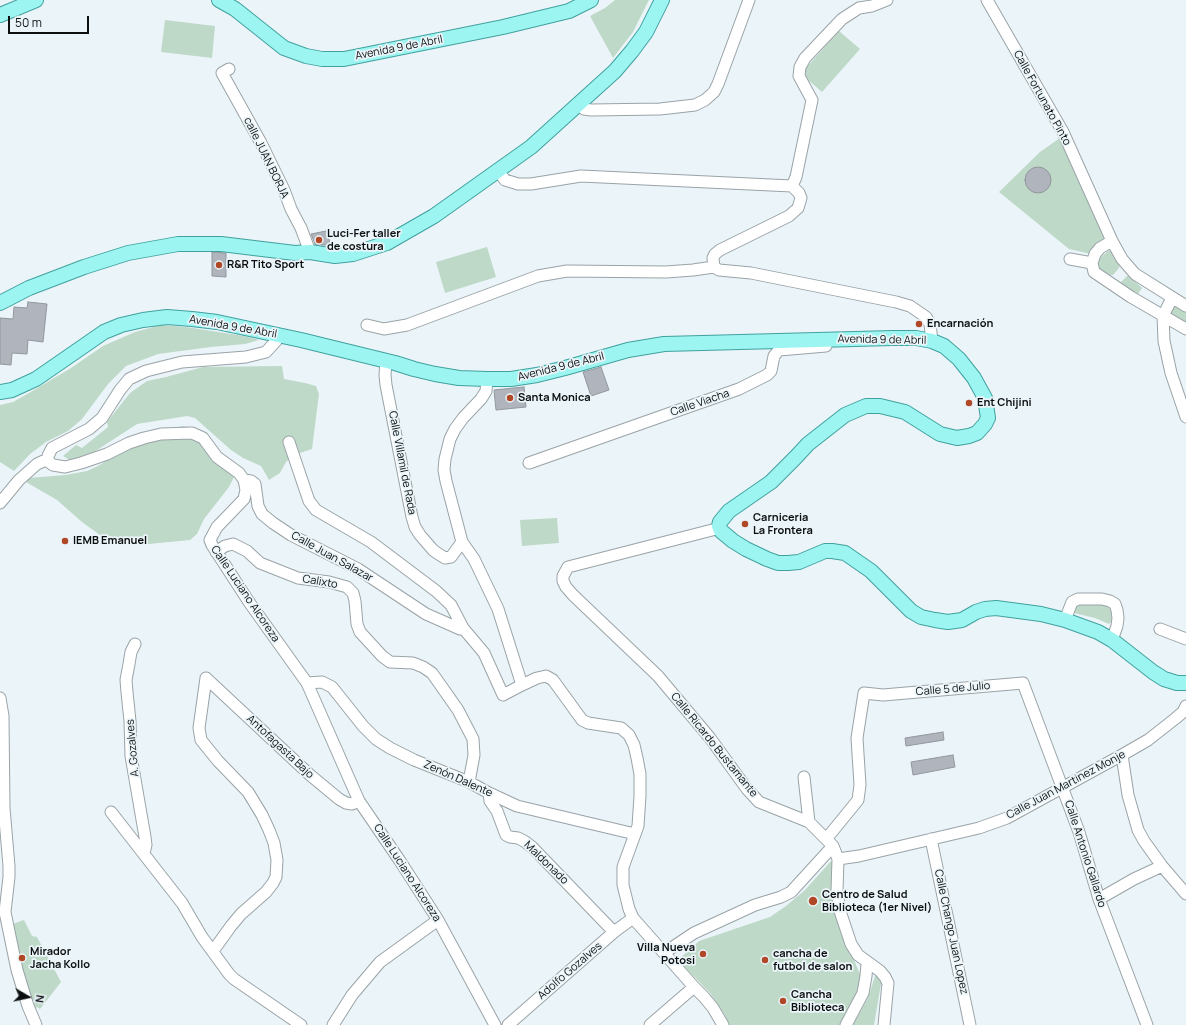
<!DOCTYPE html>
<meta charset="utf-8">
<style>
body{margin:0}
#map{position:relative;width:1186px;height:1025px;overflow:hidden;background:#ebf5f9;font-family:Manrope,sans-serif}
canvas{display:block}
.north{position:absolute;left:8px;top:977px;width:40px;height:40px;-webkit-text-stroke:3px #ebf5f9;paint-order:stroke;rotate:99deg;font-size:11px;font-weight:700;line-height:16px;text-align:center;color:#0c0f10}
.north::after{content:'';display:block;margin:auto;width:14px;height:18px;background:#0c0f10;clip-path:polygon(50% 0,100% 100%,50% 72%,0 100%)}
.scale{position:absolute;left:8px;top:16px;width:81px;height:18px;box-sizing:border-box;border:2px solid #0c0f10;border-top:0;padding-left:5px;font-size:12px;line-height:14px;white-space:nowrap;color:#0c0f10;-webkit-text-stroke:3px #ebf5f9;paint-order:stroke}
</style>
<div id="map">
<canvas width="1186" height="1025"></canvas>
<div class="north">N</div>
<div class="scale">50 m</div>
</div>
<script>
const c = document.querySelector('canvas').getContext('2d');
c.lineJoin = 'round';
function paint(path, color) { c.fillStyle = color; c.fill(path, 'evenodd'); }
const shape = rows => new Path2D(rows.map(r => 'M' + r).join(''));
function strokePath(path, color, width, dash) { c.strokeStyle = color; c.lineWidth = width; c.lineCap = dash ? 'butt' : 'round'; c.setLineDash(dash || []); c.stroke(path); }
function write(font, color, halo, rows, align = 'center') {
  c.font = font + ' Manrope,sans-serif'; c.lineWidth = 3.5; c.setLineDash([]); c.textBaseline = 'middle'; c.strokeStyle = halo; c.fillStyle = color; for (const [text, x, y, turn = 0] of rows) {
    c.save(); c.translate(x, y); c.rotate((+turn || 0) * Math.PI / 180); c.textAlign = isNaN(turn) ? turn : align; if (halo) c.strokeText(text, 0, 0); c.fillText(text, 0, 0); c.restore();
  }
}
const green = shape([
 [615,0,649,0,633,32,613,58,590,16,605,8],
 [165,20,215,26,212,58,161,52],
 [839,31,860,49,822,92,806,78,806,68],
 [1060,138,1105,233,1105,243,1091,254,1069,249,999,192,1040,152],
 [487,247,496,277,445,293,436,262],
 [1111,250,1120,264,1119,268,1113,275,1110,275,1097,268,1097,261,1108,251],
 [1127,276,1129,276,1142,288,1138,294,1121,285,1121,282],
 [1175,305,1186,310,1186,322,1171,313,1171,310],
 [161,325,186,327,244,336,259,340,245,344,211,347,158,354,126,366,108,384,82,419,68,431,46,442,30,454,14,471,0,462,0,405,13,402,29,393,71,368,103,346,135,332],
 [282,366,284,379,305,383,316,386,319,394,312,449,294,455,286,462,280,473,269,480,261,466,243,458,231,450,195,418,187,416,137,424,94,452,70,460,63,456,76,445,82,448,108,427,107,422,130,393,147,381,166,377,203,367],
 [183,426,189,427,194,431,233,469,234,477,229,487,204,519,197,534,190,540,149,544,111,538,100,535,82,522,57,500,26,482,25,480,28,478,66,475,87,471,98,466,112,457,172,428],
 [557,518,559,543,522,546,520,520],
 [1101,602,1114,609,1112,621,1109,624,1095,618,1074,613,1074,604],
 [831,861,836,872,849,948,862,979,862,989,842,1025,729,1025,725,1015,710,993,678,960,699,941,770,917,786,906,805,890],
 [24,920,32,936,37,937,61,982,40,1009,37,1007,30,1012,7,926],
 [875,971,882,978,874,1025,853,1025,868,998,875,976]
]);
const building = shape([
 '1025 180a13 13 0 1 1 26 0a13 13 0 1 1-26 0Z',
 [326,231,331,245,322,245,315,244,311,234,326,231],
 [212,252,226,253,226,277,212,276,212,252],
 [28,302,47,304,43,342,28,340,27,354,12,353,11,365,0,364,0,318,13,319,14,307,27,308,28,302],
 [601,367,609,390,591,396,583,372,601,367],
 [524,387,526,407,496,410,494,390,524,387],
 [943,732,944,740,906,746,905,738,943,732],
 [953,755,955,767,913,775,911,762,953,755]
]);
const minor = shape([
 [987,0,1063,132,1112,241,1122,259,1135,274,1186,306],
 [229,69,222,73,261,143,284,190,291,209,301,228,310,252],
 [577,104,584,109,591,110,660,109,695,105,705,100,714,92,718,84,749,0],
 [498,171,505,180,518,184,531,184,581,176,792,186,799,193,801,198,798,208,789,216,720,250,715,254,713,258,714,267,719,270,751,273,896,302,910,306,926,317,930,324,932,341],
 [792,186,796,177,812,100,799,76,800,67,805,58,842,19,859,8,872,6,887,0],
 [1112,241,1100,248,1095,254,1092,263,1094,272,1131,297,1186,329],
 [1070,259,1092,263],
 [1172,298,1163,316,1164,341,1171,373,1186,417],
 [367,325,384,329,407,325,538,276,567,271,666,272,693,270,714,267],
 [279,335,276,341,266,352,246,357,182,362,146,371,129,379,120,390,102,418,89,429,52,448,48,456,48,459,49,462,53,465,65,467,81,463,107,454,129,443,144,438,161,434,192,433,203,438,217,457,239,473,244,480,246,490,244,499,217,527,210,540,212,545,249,602,307,683,359,801,400,861,438,920,495,1025],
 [386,361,385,375,386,385,412,517,415,527,420,535,433,550,437,553,445,558,451,557,462,542],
 [487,379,486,391,481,399,463,418,455,429,450,439,445,459,444,470,446,481,462,542,474,559,498,609,522,685,537,678,546,676,553,680,582,720,588,723,621,728,629,735,634,745,637,758,640,774,640,796,638,826,623,867,623,885,629,909,633,918,694,987,704,997,713,1008,723,1025],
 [289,442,309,501,316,510,371,542,436,591,451,605,463,628,484,653,503,695,522,685],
 [529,463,739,389,767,375,771,371,774,356,779,350,826,346],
 [244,480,251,481,255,484,258,506,262,514,273,523,291,535,358,569,426,614,460,629,463,628],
 [0,503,19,480,37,464,48,459],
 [720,528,568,567,563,576,563,581,566,587,573,595,658,676,710,738,747,789,759,802,809,822,833,846,838,859,837,891,840,911,851,944,858,955,880,971,885,977,888,983,884,1025],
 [216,552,225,546,233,544,247,551,260,563,298,578,329,582,347,587,353,593,355,601,357,624,360,632,382,656,390,662,413,663,423,667,432,673,458,710,473,739,474,755,469,782],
 [1065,620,1072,602,1078,599,1102,599,1110,601,1115,604,1117,610,1118,618,1117,626,1112,640],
 [1160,629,1186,639],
 [135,644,131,652,129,664,126,680,127,692,130,721,131,756,145,837,146,845,144,853],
 [206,678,199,728,201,740,218,761,248,792,262,815,269,830,274,843,277,860,276,877,273,883,266,892,241,914,231,926,213,951],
 [206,678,310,775,339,799,346,803,352,804,359,801],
 [307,683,322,682,332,687,363,726,376,739,390,748,414,760,469,782,489,793,517,806,635,834],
 [0,698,3,716,4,808,9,866,9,877,5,912,17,970,28,1006,36,1025],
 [1122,755,1128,795,1138,830,1144,841,1162,866,1186,894],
 [804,777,809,822],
 [489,793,490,801,497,811,506,835,510,837,518,838,524,841,532,847,614,932],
 [111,812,182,903,202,937,229,974,234,979,301,1025],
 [827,838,858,800,860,785,857,738,864,693,883,695,1023,683,1079,832,1099,899,1147,1025],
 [931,839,970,1025],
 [838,859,859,856,979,828,1007,818,1122,755,1148,740,1176,718,1183,712,1186,706],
 [1099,899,1134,879,1162,866],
 [664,953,694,933,755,905,781,897,791,892,833,846],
 [333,1025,352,995,380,962,438,920],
 [508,1025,614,932,633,918],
 [650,1025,694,987],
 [846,1025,863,993,866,976,867,963]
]);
const major = shape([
 [219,0,235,9,284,48,306,56,322,59,344,59,503,27,569,11,591,0],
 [0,15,36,0],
 [0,303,29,288,84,267,128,253,178,244,221,244,295,253,310,252,335,256,353,254,387,243,434,216,531,147,615,71,632,51,646,32,662,0],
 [0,392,12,390,36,379,104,332,121,325,143,320,167,317,192,319,217,322,301,340,395,363,414,369,435,374,459,378,487,379,511,379,537,375,565,368,628,350,664,344,893,338,916,338,932,341,944,346,959,359,974,378,985,398,988,418,985,424,977,433,969,436,957,438,940,434,905,412,880,406,866,406,845,415,808,444,795,458,771,482,729,511,720,522,719,526,721,531,733,541,746,549,767,559,778,563,788,563,799,562,825,551,832,551,845,553,871,571,911,611,921,617,935,620,948,622,962,620,976,612,985,609,996,608,1041,614,1065,620,1098,632,1112,640,1153,672,1164,679,1177,683,1186,683]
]);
const markers = [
 [319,240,4,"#b04827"],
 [219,265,4,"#b04827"],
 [919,324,4,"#b04827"],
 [510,398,4,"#b04827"],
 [969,403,4,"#b04827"],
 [745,524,4,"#b04827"],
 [65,541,4,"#b04827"],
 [813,901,5,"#b04827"],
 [703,954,4,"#b04827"],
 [22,958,4,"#b04827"],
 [765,960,4,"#b04827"],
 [783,1001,4,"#b04827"]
];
const streetNames = [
 ["Avenida 9 de Abril",399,48,-11],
 ["Calle Fortunato Pinto",1042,98,61],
 ["calle JUAN BORJA",266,158,64],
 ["Avenida 9 de Abril",233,327,10],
 ["Avenida 9 de Abril",882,340,1],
 ["Avenida 9 de Abril",561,367,-14],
 ["Calle Viacha",700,403,-19],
 ["Calle Villamil de Rada",402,463,79],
 ["Calle Juan Salazar",332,557,29],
 ["Calixto",320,582,10],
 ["Calle Luciano Alcoreza",245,594,56],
 ["Calle 5 de Julio",953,689,-5],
 ["Calle Ricardo Bustamante",714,745,51],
 ["Antofagasta Bajo",280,747,43],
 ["A. Gozalves",133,748,-95],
 ["Zenón Dalente",458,779,24],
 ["Calle Juan Martinez Monje",1066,785,-28],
 ["Calle Antonio Gallardo",1085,854,72],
 ["Maldonado",546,863,44],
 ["Calle Luciano Alcoreza",407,873,57],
 ["Calle Chango Juan Lopez",951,932,78],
 ["Adolfo Gozalves",570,971,-41]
];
const poiNames = [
 ["Luci-Fer taller",327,234],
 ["de costura",327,247],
 ["R&R Tito Sport",227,265],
 ["Encarnación",927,324],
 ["Santa Monica",518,398],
 ["Ent Chijini",977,403],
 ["Carniceria",753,518],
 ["La Frontera",753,531],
 ["IEMB Emanuel",73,541],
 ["Centro de Salud",822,895],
 ["Biblioteca (1er Nivel)",822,908],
 ["Villa Nueva",695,948,"right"],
 ["Potosi",695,961,"right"],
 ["Mirador",30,952],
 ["Jacha Kollo",30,965],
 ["cancha de",773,954],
 ["futbol de salon",773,967],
 ["Cancha",791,995],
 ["Biblioteca",791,1008]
];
paint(green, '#bed9c8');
paint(building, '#b0b4bc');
strokePath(building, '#92979e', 1);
strokePath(minor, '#9aa3a7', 13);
strokePath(major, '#40a19e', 16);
strokePath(minor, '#fff', 11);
strokePath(major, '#9df5f2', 14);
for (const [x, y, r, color] of markers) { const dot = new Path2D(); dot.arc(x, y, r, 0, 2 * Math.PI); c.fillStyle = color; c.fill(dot); strokePath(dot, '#ebf5f9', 1.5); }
write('11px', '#0c0f10', '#ebf5f9', streetNames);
write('bold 11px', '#0c0f10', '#ebf5f9', poiNames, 'left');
</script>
